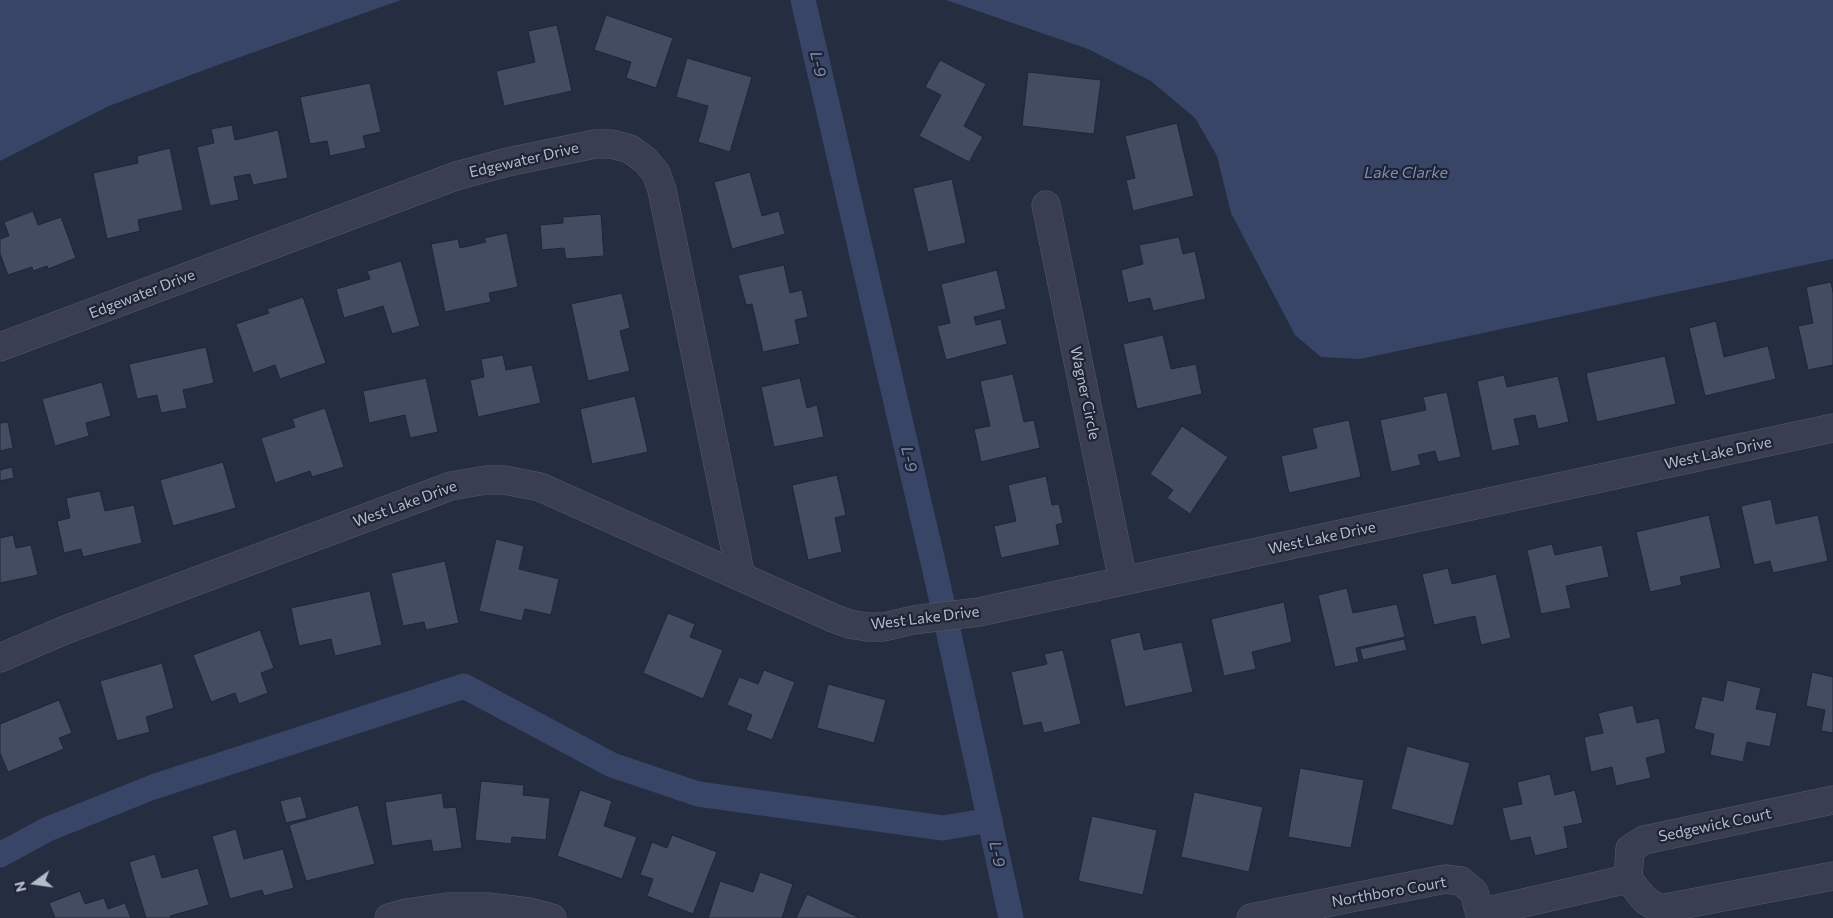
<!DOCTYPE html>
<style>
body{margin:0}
#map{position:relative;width:1833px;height:918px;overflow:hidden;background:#252d40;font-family:Commissioner,sans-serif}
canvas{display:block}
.north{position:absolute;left:10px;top:858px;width:50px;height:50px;-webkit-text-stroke:4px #1e2435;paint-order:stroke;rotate:256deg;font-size:14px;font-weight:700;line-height:20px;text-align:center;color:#b6bbca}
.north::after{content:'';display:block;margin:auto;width:18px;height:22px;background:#b6bbca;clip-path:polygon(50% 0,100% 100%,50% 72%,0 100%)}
</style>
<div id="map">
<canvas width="1833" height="918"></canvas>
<div class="north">N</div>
</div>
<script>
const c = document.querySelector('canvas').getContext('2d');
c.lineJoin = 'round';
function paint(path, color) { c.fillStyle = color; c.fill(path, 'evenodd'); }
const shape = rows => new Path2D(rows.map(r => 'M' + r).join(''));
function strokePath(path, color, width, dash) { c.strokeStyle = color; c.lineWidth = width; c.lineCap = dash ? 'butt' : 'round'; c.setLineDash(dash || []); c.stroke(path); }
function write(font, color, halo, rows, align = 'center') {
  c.font = font + ' Commissioner,sans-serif'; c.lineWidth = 4.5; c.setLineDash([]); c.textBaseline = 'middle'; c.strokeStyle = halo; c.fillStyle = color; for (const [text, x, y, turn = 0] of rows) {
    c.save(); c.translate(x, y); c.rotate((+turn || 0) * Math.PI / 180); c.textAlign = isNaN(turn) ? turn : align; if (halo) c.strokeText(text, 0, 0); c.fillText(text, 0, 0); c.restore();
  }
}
const water = shape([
 [0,0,401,0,212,67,109,106,0,161],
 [946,0,1833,0,1833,259,1360,359,1321,357,1295,335,1231,213,1217,156,1195,118,1151,81,1088,49]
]);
const canal = shape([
 [803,0,938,584,1011,918],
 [0,855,48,829,153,787,464,686,612,765,698,794,943,828,990,820]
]);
const building = shape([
 [606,15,673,38,656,88,626,78,631,62,594,50,606,15],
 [557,25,572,91,504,106,496,71,535,62,528,31,557,25],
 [687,58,752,77,730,152,698,142,708,106,676,97,687,58],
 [940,60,986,84,964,126,983,137,969,162,919,136,941,95,925,87,940,60],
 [1028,72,1101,80,1094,134,1022,126,1028,72],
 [370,83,381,132,363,136,366,148,330,156,327,141,310,144,300,97,370,83],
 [1177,123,1194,196,1133,211,1126,180,1135,178,1125,136,1177,123],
 [232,125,235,140,278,130,288,178,253,185,250,174,234,177,239,200,210,206,197,147,214,143,211,129,232,125],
 [170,148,183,210,138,220,140,231,107,239,93,173,138,163,137,156,170,148],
 [750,172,762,216,779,211,785,234,732,249,714,182,750,172],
 [952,179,966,243,928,252,913,188,952,179],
 [33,211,38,225,61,217,76,258,48,269,47,266,33,271,32,267,8,275,0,254,0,239,9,236,4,222,33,211],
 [601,214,604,256,566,259,564,248,542,250,540,225,563,223,563,217,601,214],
 [507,233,518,287,489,293,491,302,445,312,431,244,458,239,460,248,486,242,484,238,507,233],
 [1179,237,1183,254,1195,251,1206,299,1153,311,1150,298,1128,303,1121,270,1143,264,1139,245,1179,237],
 [401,261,420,326,392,334,383,306,344,318,336,289,370,279,367,271,401,261],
 [784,265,790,293,802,290,808,317,795,320,800,344,763,352,752,304,746,305,738,275,784,265],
 [997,270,1006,309,974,317,976,325,1001,319,1007,344,946,360,937,326,950,323,941,284,997,270],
 [1831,282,1833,293,1833,365,1808,370,1798,326,1813,323,1806,287,1831,282],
 [622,293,630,328,620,331,630,371,588,381,571,304,622,293],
 [303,297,326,363,280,379,275,365,253,373,236,324,269,313,267,309,303,297],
 [1716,321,1724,357,1768,346,1776,379,1705,396,1689,328,1716,321],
 [1163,335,1171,369,1196,364,1202,394,1137,409,1123,344,1163,335],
 [206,347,214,383,183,390,187,408,161,413,157,395,137,399,129,364,206,347],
 [503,355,506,370,532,365,541,403,478,417,470,380,484,377,481,359,503,355],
 [1665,356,1676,404,1597,422,1586,373,1665,356],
 [1013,374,1024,422,1034,420,1040,448,981,462,974,429,990,426,980,381,1013,374],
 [1504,375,1507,387,1558,376,1569,422,1538,429,1535,415,1514,419,1520,445,1492,451,1477,381,1504,375],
 [426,378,438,432,410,438,405,415,369,423,363,391,426,378],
 [800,378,807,408,817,405,824,437,774,447,761,387,800,378],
 [102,382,111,416,86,423,89,436,55,446,42,399,102,382],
 [1447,392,1461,457,1438,462,1435,451,1418,455,1421,465,1391,472,1380,420,1426,410,1423,397,1447,392],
 [635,396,648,452,592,464,580,409,635,396],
 [325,408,344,467,312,477,310,471,275,483,261,438,295,427,292,419,325,408],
 [1349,420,1361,477,1289,493,1281,456,1317,448,1312,428,1349,420],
 [8,422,13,448,0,451,0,423,8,422],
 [1182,426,1228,457,1190,514,1167,498,1173,490,1150,474,1182,426],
 [223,462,236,508,173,526,160,480,223,462],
 [12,467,14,478,0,481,0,470,12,467],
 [837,475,846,515,835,518,842,552,808,560,792,485,837,475],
 [1046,476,1052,505,1059,504,1063,523,1056,525,1060,545,1001,558,994,526,1016,521,1008,485,1046,476],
 [100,491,105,511,134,505,142,543,83,557,81,549,64,553,57,521,70,518,66,498,100,491],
 [1771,499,1776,524,1818,515,1828,561,1773,573,1770,561,1754,565,1741,506,1771,499],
 [1709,515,1721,568,1680,577,1682,585,1650,592,1636,532,1709,515],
 [13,535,16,548,31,545,38,575,0,583,0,538,13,535],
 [496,539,524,546,519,569,559,579,551,615,525,609,522,621,479,611,496,539],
 [1552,544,1555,555,1602,545,1609,577,1566,586,1571,608,1541,614,1527,550,1552,544],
 [445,561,459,623,426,630,424,622,403,626,391,573,445,561],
 [1448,568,1452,584,1496,574,1511,638,1481,645,1475,616,1434,625,1422,574,1448,568],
 [1347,588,1353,613,1397,604,1405,637,1356,648,1359,662,1335,667,1318,595,1347,588],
 [370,591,382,645,335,656,331,639,299,646,291,608,370,591],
 [1284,602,1292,642,1252,652,1256,669,1224,676,1211,619,1284,602],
 [668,613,695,624,690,637,723,650,703,699,643,673,668,613],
 [260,630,274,668,261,673,268,693,239,704,235,693,211,702,193,655,260,630],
 [1140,632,1144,650,1182,642,1193,692,1125,707,1110,639,1140,632],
 [1404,639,1407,650,1363,660,1360,649,1404,639],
 [1063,650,1081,724,1044,733,1041,722,1023,726,1011,672,1047,664,1044,654,1063,650],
 [162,663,174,708,146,717,150,732,117,741,100,681,162,663],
 [764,670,795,682,772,740,746,730,752,715,727,705,739,677,758,684,764,670],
 [1812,672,1833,677,1833,733,1821,731,1825,710,1806,706,1812,672],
 [1727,680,1761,688,1756,709,1777,713,1770,747,1747,742,1743,762,1710,755,1714,734,1694,729,1702,696,1723,701,1727,680],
 [828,684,886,700,874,743,817,728,828,684],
 [59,700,72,733,59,738,64,749,8,772,0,753,0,724,59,700],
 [1633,705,1637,723,1659,718,1666,753,1646,758,1651,778,1616,786,1612,767,1591,772,1584,737,1603,733,1598,713,1633,705],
 [1407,746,1470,763,1453,826,1391,809,1407,746],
 [1300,768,1364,780,1351,848,1288,837,1300,768],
 [1550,774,1555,795,1575,790,1583,823,1564,827,1568,848,1535,856,1530,837,1510,841,1502,808,1522,804,1517,782,1550,774],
 [481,781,524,785,523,795,550,798,546,840,512,837,511,844,475,840,481,781],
 [580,790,612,801,604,826,637,837,622,879,557,856,580,790],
 [1194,792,1263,807,1249,872,1181,857,1194,792],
 [442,793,444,808,456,807,462,848,433,852,431,840,392,846,385,802,442,793],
 [301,796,307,818,286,823,280,801,301,796],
 [358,805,375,864,306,881,289,825,358,805],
 [1092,816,1157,830,1143,895,1078,881,1092,816],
 [236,829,244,859,283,849,294,888,264,896,262,890,230,899,212,836,236,829],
 [672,835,717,852,693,914,647,896,653,879,640,875,652,842,667,848,672,835],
 [155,854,162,878,198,868,209,905,170,916,171,918,146,918,129,862,155,854],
 [760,872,793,884,782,918,708,918,720,881,753,892,760,872],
 [80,891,85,904,104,898,108,909,125,903,131,918,55,918,49,903,80,891],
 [807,894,860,918,796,918,807,894]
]);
const street = shape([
 [1046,205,1123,581],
 [0,347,456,176,508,162,595,144,612,144,630,149,645,160,656,173,662,190,741,577],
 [0,658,65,630,451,486,486,480,504,480,540,487,833,618,849,624,867,627,884,627,913,620,979,612,1833,428],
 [1833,800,1644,840,1630,849,1628,879,1645,900,1660,909,1833,876],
 [1480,913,1628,879],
 [389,918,406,913,447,907,488,907,529,912,552,918],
 [1251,918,1445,879,1461,881,1474,892,1481,918]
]);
const streetNames = [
 ["Edgewater Drive",524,160,-13],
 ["Edgewater Drive",142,294,-21],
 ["Wagner Circle",1085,393,78],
 ["West Lake Drive",1718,453,-12],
 ["West Lake Drive",405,504,-20],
 ["West Lake Drive",1322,538,-12],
 ["West Lake Drive",925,618,-7],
 ["Sedgewick Court",1715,825,-12],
 ["Northboro Court",1389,892,-10]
];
const waterNames = [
 ["L-9",818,64,77],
 ["Lake Clarke",1406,173],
 ["L-9",909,459,77],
 ["L-9",997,854,78]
];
paint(water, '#394567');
strokePath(canal, '#394567', 25);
paint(building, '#444c62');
strokePath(building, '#202637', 1);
strokePath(street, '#545a6a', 29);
strokePath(street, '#393f50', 28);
write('15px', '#b6bbca', '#1e2435', streetNames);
write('italic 16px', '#7d8cb2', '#1e2435', waterNames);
</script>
